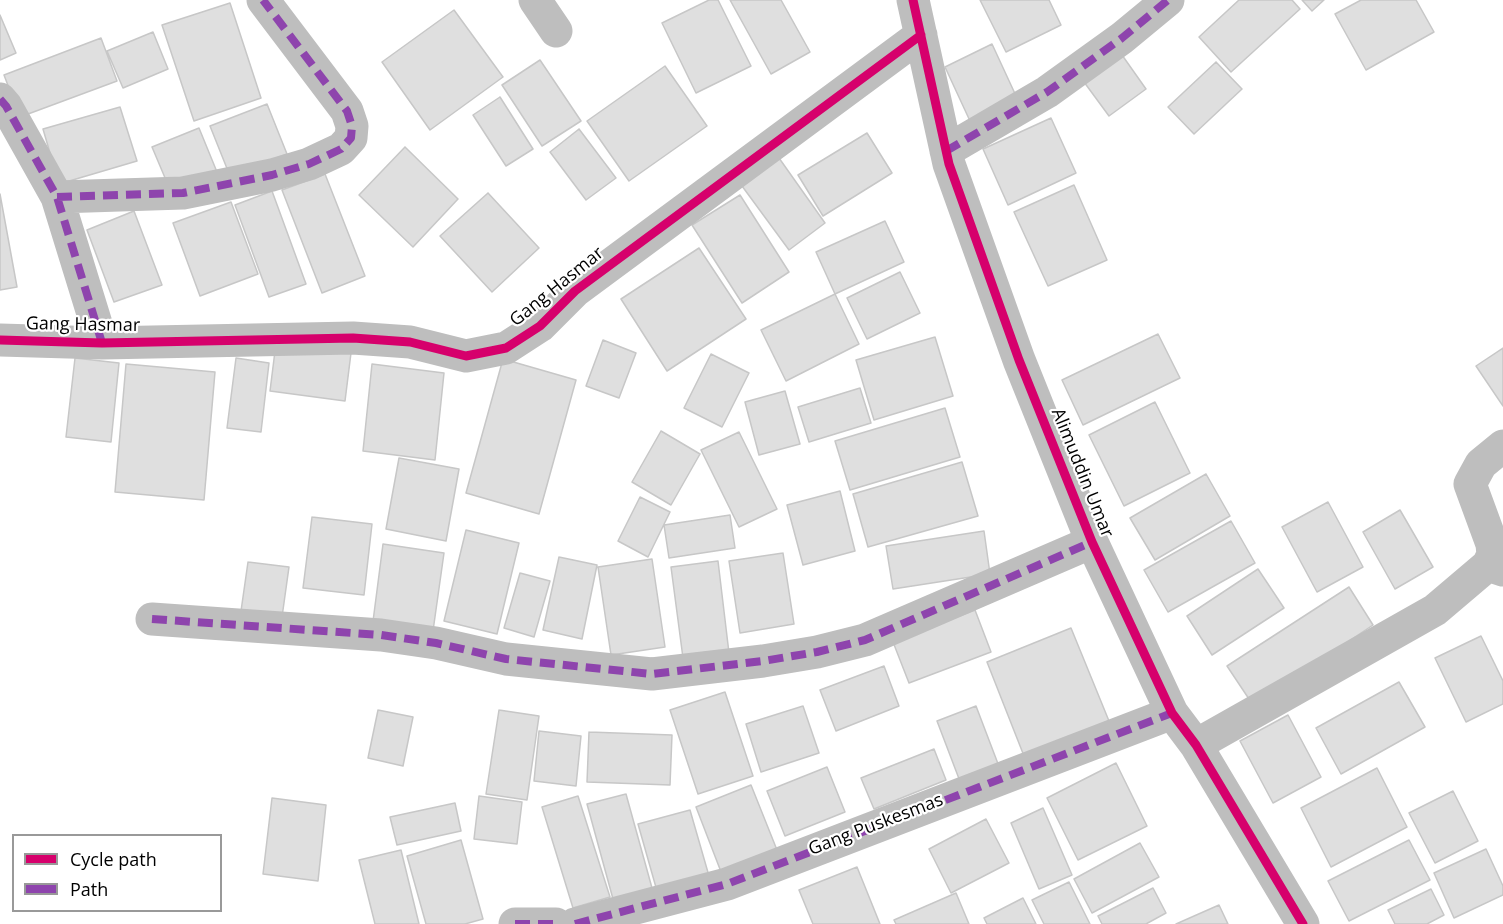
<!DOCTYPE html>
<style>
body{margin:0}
#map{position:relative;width:1503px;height:924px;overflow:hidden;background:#fff;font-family:"Open Sans",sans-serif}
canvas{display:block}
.legend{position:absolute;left:12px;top:834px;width:210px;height:78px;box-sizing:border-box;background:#fff;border:2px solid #999;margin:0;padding:8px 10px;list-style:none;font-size:18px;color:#000}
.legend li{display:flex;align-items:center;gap:12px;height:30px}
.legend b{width:30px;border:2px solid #999}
</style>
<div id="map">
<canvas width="1503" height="924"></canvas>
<ul class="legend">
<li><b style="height:8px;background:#d6006c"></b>Cycle path</li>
<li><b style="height:8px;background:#8e44ad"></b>Path</li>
</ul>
</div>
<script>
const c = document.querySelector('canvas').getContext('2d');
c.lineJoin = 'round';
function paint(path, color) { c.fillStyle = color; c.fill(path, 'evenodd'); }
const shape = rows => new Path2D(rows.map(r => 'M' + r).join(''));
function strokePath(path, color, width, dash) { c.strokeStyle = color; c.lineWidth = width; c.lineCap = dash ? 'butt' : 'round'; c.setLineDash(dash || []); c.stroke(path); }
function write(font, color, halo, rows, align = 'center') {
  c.font = font + ' "Open Sans",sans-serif'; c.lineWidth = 4.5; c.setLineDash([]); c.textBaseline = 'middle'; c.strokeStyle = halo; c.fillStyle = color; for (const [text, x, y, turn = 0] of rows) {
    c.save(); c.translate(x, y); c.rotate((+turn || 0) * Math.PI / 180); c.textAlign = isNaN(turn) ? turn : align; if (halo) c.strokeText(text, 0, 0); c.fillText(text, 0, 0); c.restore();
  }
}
const building = shape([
 [709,0,718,0,751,66,696,93,662,23,709,0],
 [730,0,781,0,810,52,771,74,730,0],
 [980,0,1049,0,1061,25,1006,52,980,0],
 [1239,0,1292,0,1300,9,1231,72,1199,37,1239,0],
 [1302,0,1324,0,1312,11,1302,0],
 [1361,0,1416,0,1434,32,1366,70,1335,14,1361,0],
 [230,3,261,98,194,121,162,25,230,3],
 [454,10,503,77,430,130,382,62,454,10],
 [0,15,16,53,0,60,0,15],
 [153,32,168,69,123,88,107,51,153,32],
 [101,38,117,81,20,117,4,75,101,38],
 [992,44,1017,98,970,121,945,67,992,44],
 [1122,55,1146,89,1109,116,1084,82,1122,55],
 [540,60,581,121,542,146,502,85,540,60],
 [1216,62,1242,89,1194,134,1168,107,1216,62],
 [665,66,707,126,629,181,587,121,665,66],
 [500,97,533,149,506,166,473,115,500,97],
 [267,104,287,154,230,176,210,126,267,104],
 [120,107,137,161,59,184,43,129,120,107],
 [1051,118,1076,173,1008,205,983,149,1051,118],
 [199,128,217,172,171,192,152,147,199,128],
 [579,129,616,178,586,200,550,152,579,129],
 [867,133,892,173,823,216,798,175,867,133],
 [405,147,458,199,413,247,359,195,405,147],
 [779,158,825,223,789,250,742,186,779,158],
 [325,174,365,276,322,293,282,190,325,174],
 [1074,185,1107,260,1048,286,1014,212,1074,185],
 [272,191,306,284,269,297,235,205,272,191],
 [488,193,539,248,492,292,440,236,488,193],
 [0,194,17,287,0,290,0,194],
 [740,195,789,272,742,303,692,225,740,195],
 [231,202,258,274,200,296,173,223,231,202],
 [134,211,162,285,114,302,87,230,134,211],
 [885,221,904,262,835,294,816,252,885,221],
 [699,248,746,319,667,371,621,299,699,248],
 [900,272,920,313,867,339,847,298,900,272],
 [835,294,859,344,786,381,761,330,835,294],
 [1158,334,1180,378,1083,425,1062,380,1158,334],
 [935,337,953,396,874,420,856,360,935,337],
 [603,340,636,353,619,398,586,386,603,340],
 [276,343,351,353,345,401,270,391,276,343],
 [1503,348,1503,406,1476,366,1503,348],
 [711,354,749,373,722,427,684,408,711,354],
 [75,358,119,363,111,442,66,437,75,358],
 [236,358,269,363,261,432,227,428,236,358],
 [503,359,576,380,539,514,466,493,503,359],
 [126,364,215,372,204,500,115,492,126,364],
 [372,364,444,373,435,460,363,451,372,364],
 [860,388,871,423,809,442,798,407,860,388],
 [785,391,800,444,759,455,745,402,785,391],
 [1155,402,1190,473,1124,506,1089,435,1155,402],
 [945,408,960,457,850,490,835,441,945,408],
 [661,431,700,454,671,505,632,482,661,431],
 [739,432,777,509,739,527,701,450,739,432],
 [399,458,459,469,446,541,386,529,399,458],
 [962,462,978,516,868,547,853,494,962,462],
 [1206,474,1230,516,1155,560,1130,518,1206,474],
 [840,491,855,551,803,565,787,505,840,491],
 [640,497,670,512,648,557,618,541,640,497],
 [1328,502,1363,567,1317,592,1282,527,1328,502],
 [1400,510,1433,567,1395,589,1363,532,1400,510],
 [730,515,735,548,669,558,664,525,730,515],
 [312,517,372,524,364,595,303,588,312,517],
 [1231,521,1255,563,1168,612,1144,570,1231,521],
 [466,530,519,543,497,634,444,621,466,530],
 [984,531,990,574,893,589,886,546,984,531],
 [383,544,444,553,432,638,372,629,383,544],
 [783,553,794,624,740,633,729,561,783,553],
 [559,557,597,565,582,639,543,630,559,557],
 [652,559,665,647,611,655,598,567,652,559],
 [718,561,729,653,683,658,671,567,718,561],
 [248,562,289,567,282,617,241,611,248,562],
 [1258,569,1284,608,1212,655,1187,616,1258,569],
 [520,573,550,581,534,637,504,628,520,573],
 [1349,587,1373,625,1253,705,1227,666,1349,587],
 [975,610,991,652,909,683,893,642,975,610],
 [1071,628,1109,721,1024,756,987,662,1071,628],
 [1481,636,1503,681,1503,704,1466,722,1435,658,1481,636],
 [884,666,899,706,836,731,820,690,884,666],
 [1399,682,1425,727,1341,774,1316,728,1399,682],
 [725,692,753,776,698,794,670,710,725,692],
 [803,706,819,753,761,772,746,724,803,706],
 [976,706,1000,769,961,784,937,721,976,706],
 [378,710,413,717,403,766,368,758,378,710],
 [499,710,539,716,527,800,486,794,499,710],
 [1288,715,1321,777,1273,803,1240,741,1288,715],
 [539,731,581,736,576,786,534,781,539,731],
 [589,732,672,735,670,785,587,782,589,732],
 [934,749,946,780,874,809,861,778,934,749],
 [1116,763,1147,826,1078,860,1047,798,1116,763],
 [827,767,845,812,785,836,767,791,827,767],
 [1377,768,1407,827,1331,867,1301,808,1377,768],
 [751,785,779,855,723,877,696,807,751,785],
 [1453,791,1478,841,1435,863,1409,813,1453,791],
 [626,794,652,888,613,899,587,804,626,794],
 [479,796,522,802,517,844,474,839,479,796],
 [578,796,610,897,573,908,542,807,578,796],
 [272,798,326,805,318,881,263,874,272,798],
 [455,803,461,831,397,845,390,817,455,803],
 [1043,808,1072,875,1039,889,1011,823,1043,808],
 [690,810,709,876,657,891,638,824,690,810],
 [986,819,1009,863,951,893,929,849,986,819],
 [461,840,483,919,465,924,426,924,407,856,461,840],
 [1409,840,1430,880,1349,921,1328,881,1409,840],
 [1140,843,1159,877,1092,913,1074,879,1140,843],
 [1486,849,1503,886,1503,895,1454,918,1434,873,1486,849],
 [401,850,419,924,375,924,359,860,401,850],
 [857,867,880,924,813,924,799,890,857,867],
 [1069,882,1090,924,1044,924,1032,900,1069,882],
 [1153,888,1166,913,1146,924,1102,924,1098,916,1153,888],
 [1431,889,1444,915,1427,924,1395,924,1388,910,1431,889],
 [956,893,969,924,896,924,894,920,956,893],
 [1023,898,1036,924,987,924,984,918,1023,898],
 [1219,905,1228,924,1176,924,1219,905]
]);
const minor = shape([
 [535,0,556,31],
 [913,0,949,164,1019,360,1092,542,1172,713,1196,745,1303,924],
 [0,99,6,106,57,197,102,343],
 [946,151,1047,92,1122,38,1168,0],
 [57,197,183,193,272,175,309,164,341,149,351,138,352,126,347,111,263,0],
 [0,340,102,343,353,338,410,342,466,356,506,348,540,326,575,291,921,35],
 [1488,565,1493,555,1492,544,1470,484,1481,464,1503,446],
 [152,619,381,635,436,643,506,659,652,674,763,661,817,652,865,640,1092,542],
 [1196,745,1435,610,1488,565,1503,570],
 [515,924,556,924],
 [575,924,727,884,1172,713]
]);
const quiet = shape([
 [0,99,6,106,57,197,102,343],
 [946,151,1047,92,1122,38,1168,0],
 [57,197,183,193,272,175,309,164,341,149,351,138,352,126,347,111,263,0],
 [152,619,381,635,436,643,506,659,652,674,763,661,817,652,865,640,1092,542],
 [515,924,556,924],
 [575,924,727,884,1172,713]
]);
const cycleway = shape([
 [913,0,949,164,1019,360,1092,542,1172,713,1196,745,1303,924],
 [0,340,102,343,353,338,410,342,466,356,506,348,540,326,575,291,921,35]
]);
const streetNames = [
 ["Gang Hasmar",557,287,-39],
 ["Gang Hasmar",83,325,1],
 ["Alimuddin Umar",1082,473,68],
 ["Gang Puskesmas",876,825,-21]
];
paint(building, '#dfdfdf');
strokePath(building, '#c7c7c7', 1.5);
strokePath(minor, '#bebebe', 33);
strokePath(quiet, '#8e44ad', 8, [15, 8]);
strokePath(cycleway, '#d6006c', 9);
write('18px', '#000', '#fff', streetNames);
</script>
